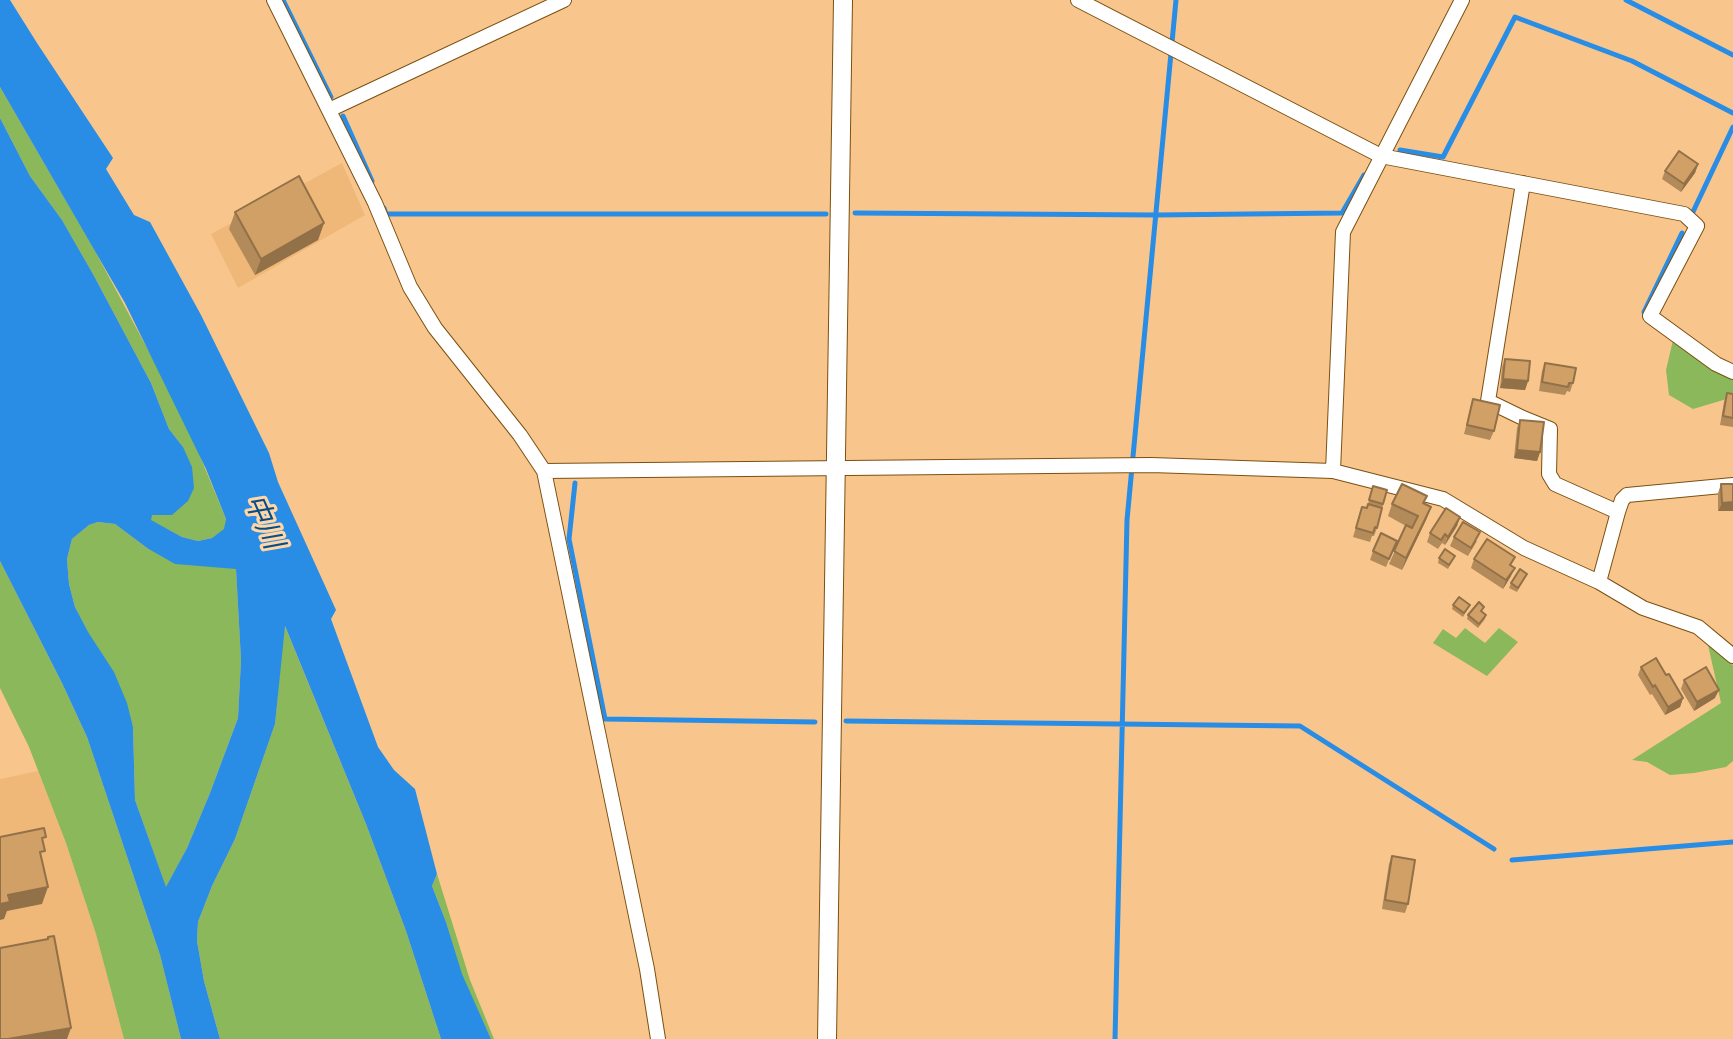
<!DOCTYPE html>
<meta charset="utf-8">
<style>
body{margin:0}
canvas{display:block;background:#f8c68c}
</style>
<canvas width="1733" height="1039"></canvas>
<script>
const c = document.querySelector('canvas').getContext('2d');
c.lineJoin = 'round';
function paint(path, color) { c.fillStyle = color; c.fill(path, 'evenodd'); }
const shape = rows => new Path2D(rows.map(r => 'M' + r).join(''));
function strokePath(path, color, width, dash) { c.strokeStyle = color; c.lineWidth = width; c.lineCap = dash ? 'butt' : 'round'; c.setLineDash(dash || []); c.stroke(path); }
function write(font, color, halo, rows, align = 'center') {
  c.font = font + ' "Fira Sans Condensed","Noto Sans JP",sans-serif'; c.lineWidth = 6; c.setLineDash([]); c.textBaseline = 'middle'; c.strokeStyle = halo; c.fillStyle = color; for (const [text, x, y, turn = 0] of rows) {
    c.save(); c.translate(x, y); c.rotate((+turn || 0) * Math.PI / 180); c.textAlign = isNaN(turn) ? turn : align; if (halo) c.strokeText(text, 0, 0); c.fillText(text, 0, 0); c.restore();
  }
}
const built = shape([
 [342,163,365,215,238,288,211,234],
 [38,771,66,843,96,934,124,1039,0,1039,0,779]
]);
const green = shape([
 [0,87,94,249,162,376,197,449,226,519,225,529,212,538,198,541,182,537,150,520,151,515,183,447,169,429,151,383,93,274,62,220,30,176,0,118],
 [1673,340,1721,374,1733,379,1733,398,1730,398,1693,409,1669,395,1666,370],
 [98,522,115,524,147,548,212,566,236,568,241,660,238,718,210,793,187,848,166,888,135,800,133,727,75,607,69,584,67,559,72,539,89,525],
 [0,561,62,683,87,737,160,955,181,1039,124,1039,96,934,66,843,29,747,0,688],
 [284,624,366,824,406,931,441,1039,220,1039,204,981,197,941,198,922,212,886,235,839,275,724],
 [1465,628,1485,643,1499,628,1518,642,1487,676,1433,643,1443,629,1456,638],
 [1708,645,1733,665,1733,761,1726,767,1694,773,1670,775,1647,762,1632,760,1721,703],
 [437,874,470,980,494,1039,491,1039,461,974,446,922,432,886]
]);
const water = shape([
 [0,0,10,0,37,43,113,158,106,169,134,215,150,222,201,315,269,453,278,482,336,610,331,619,378,747,394,770,415,789,437,874,432,886,446,922,462,974,491,1039,441,1039,406,931,366,824,285,626,275,724,235,839,212,886,198,922,197,941,204,981,220,1039,181,1039,160,955,87,737,62,683,0,561,0,118,30,176,62,220,93,274,151,383,169,429,183,447,192,467,194,488,188,501,172,515,152,515,151,520,182,537,198,541,212,538,224,529,226,519,206,469,125,303,0,87],
 [98,522,115,524,147,548,175,564,236,569,241,660,238,718,210,793,187,848,166,887,135,800,133,727,127,703,114,672,88,632,75,607,69,584,67,559,72,539,89,525]
]);
const stream = shape([
 [283,0,331,97],
 [1626,0,1733,55],
 [343,116,372,181],
 [1400,150,1443,157,1515,17,1632,61,1733,113],
 [384,208,386,214,826,214],
 [855,213,1156,215,1342,213,1364,175],
 [1692,214,1733,127],
 [1646,315,1644,312,1682,233],
 [575,483,569,539,605,719,815,722],
 [846,721,1300,726,1494,849],
 [1512,860,1733,842],
 [1115,1039,1127,520,1176,0]
]);
const street = shape([
 [274,0,375,203,410,287,435,328,520,435,544,471,647,969,658,1039],
 [1078,0,1381,156,1684,214,1697,226,1650,316,1716,364,1733,372],
 [329,110,564,0],
 [1523,183,1488,401,1523,418,1550,429,1549,474,1555,484,1618,512],
 [544,471,1151,465,1333,471,1443,499,1524,548,1599,582,1643,608,1698,627,1733,656],
 [1333,471,1343,232,1462,0],
 [1599,582,1618,512,1622,500,1627,495,1733,485]
]);
const secondary = shape([
 [827,1039,843,0]
]);
const wall = shape([
 [1698,164,1695,173,1681,192,1662,179,1665,171],
 [235,212,324,223,318,240,255,275,229,229],
 [1505,359,1528,381,1525,390,1500,388,1502,367],
 [1545,363,1573,383,1570,392,1567,391,1565,395,1539,391,1542,371],
 [1727,393,1733,394,1733,427,1720,425,1724,402],
 [1473,399,1494,431,1490,440,1464,434],
 [1520,420,1540,452,1537,461,1514,458,1517,428],
 [1721,484,1733,484,1718,511,1718,493],
 [1373,486,1387,490,1377,528,1374,536,1372,536,1370,542,1353,537,1362,507,1367,508],
 [1392,504,1424,504,1431,507,1426,520,1402,570,1389,564,1406,526,1388,516],
 [1460,517,1457,526,1445,545,1442,543,1438,549,1427,542,1430,533],
 [1454,537,1477,541,1468,556,1450,546],
 [1397,541,1386,567,1370,560,1373,551],
 [1455,556,1448,569,1438,563,1439,558],
 [1474,559,1511,576,1503,589,1471,568],
 [1527,574,1517,592,1509,588,1511,583],
 [1453,605,1470,605,1463,617,1452,609],
 [1482,612,1486,615,1485,619,1478,628,1467,619,1468,615],
 [1641,667,1666,675,1683,698,1680,707,1665,715,1652,694,1650,695,1638,675],
 [1684,680,1715,698,1694,711,1681,689],
 [1392,856,1408,904,1405,913,1382,909,1389,864]
]);
const shadedWall = shape([
 [1698,164,1695,173,1681,192,1684,184],
 [324,223,318,240,255,275,261,259],
 [1503,379,1528,381,1525,390,1500,388],
 [1517,450,1540,452,1537,461,1514,458],
 [1733,502,1733,511,1718,511,1722,503],
 [1431,507,1426,520,1402,570,1406,558],
 [1460,517,1457,526,1445,545,1448,537],
 [1515,568,1511,576,1503,589,1506,580],
 [1719,690,1715,698,1694,711,1697,702],
 [1683,698,1680,707,1665,715,1668,707],
 [48,887,42,904,7,911,4,919,0,920,0,904,8,895],
 [71,1028,67,1039,8,1039]
]);
const building = shape([
 [1679,151,1698,164,1684,184,1665,171,1679,151],
 [299,176,324,223,261,259,235,212,299,176],
 [1505,359,1530,361,1528,381,1503,379,1505,359],
 [1545,363,1576,368,1573,383,1569,383,1568,387,1542,382,1545,363],
 [1727,393,1733,394,1733,418,1723,416,1727,393],
 [1473,399,1500,405,1494,431,1467,425,1473,399],
 [1520,420,1544,422,1540,452,1517,450,1520,420],
 [1402,484,1427,496,1423,503,1431,507,1406,558,1394,551,1406,525,1412,528,1418,516,1392,504,1402,484],
 [1721,484,1733,484,1733,502,1722,503,1721,484],
 [1373,486,1387,490,1383,504,1369,500,1373,486],
 [1368,504,1382,508,1377,528,1375,527,1373,533,1356,528,1362,507,1367,508,1368,504],
 [1446,508,1460,517,1448,537,1445,534,1441,540,1430,533,1446,508],
 [1463,522,1480,532,1471,548,1454,537,1463,522],
 [1381,533,1397,541,1389,559,1373,551,1381,533],
 [1487,539,1515,557,1510,565,1515,568,1506,580,1474,559,1487,539],
 [1445,549,1455,556,1449,565,1439,558,1445,549],
 [1520,569,1527,574,1518,588,1511,583,1520,569],
 [1459,597,1470,605,1464,613,1453,605,1459,597],
 [1479,602,1484,607,1481,611,1486,615,1479,624,1468,615,1479,602],
 [1656,658,1666,675,1669,674,1683,698,1668,707,1655,685,1653,687,1641,667,1656,658],
 [1706,667,1719,690,1697,702,1684,680,1706,667],
 [44,828,46,837,42,838,45,851,40,852,48,887,8,895,10,902,0,904,0,837,44,828],
 [1392,856,1415,860,1408,904,1385,900,1392,856],
 [54,936,71,1028,8,1039,0,1039,0,948,48,939,48,937,54,936]
]);
const waterNames = [
 ["中川",263,522,66]
];
paint(built, '#efb878');
paint(green, '#8bb85a');
paint(water, '#298de5');
strokePath(stream, '#298de5', 5);
strokePath(street, '#7b5012', 16);
strokePath(secondary, '#7b5012', 20);
strokePath(street, '#fff', 14);
strokePath(secondary, '#fff', 18);
paint(wall, '#b38a59');
paint(shadedWall, '#927048');
paint(building, '#d0a067');
strokePath(building, '#927048', 2);
write('italic 28px', '#074e87', '#fed6a8', waterNames);
</script>
